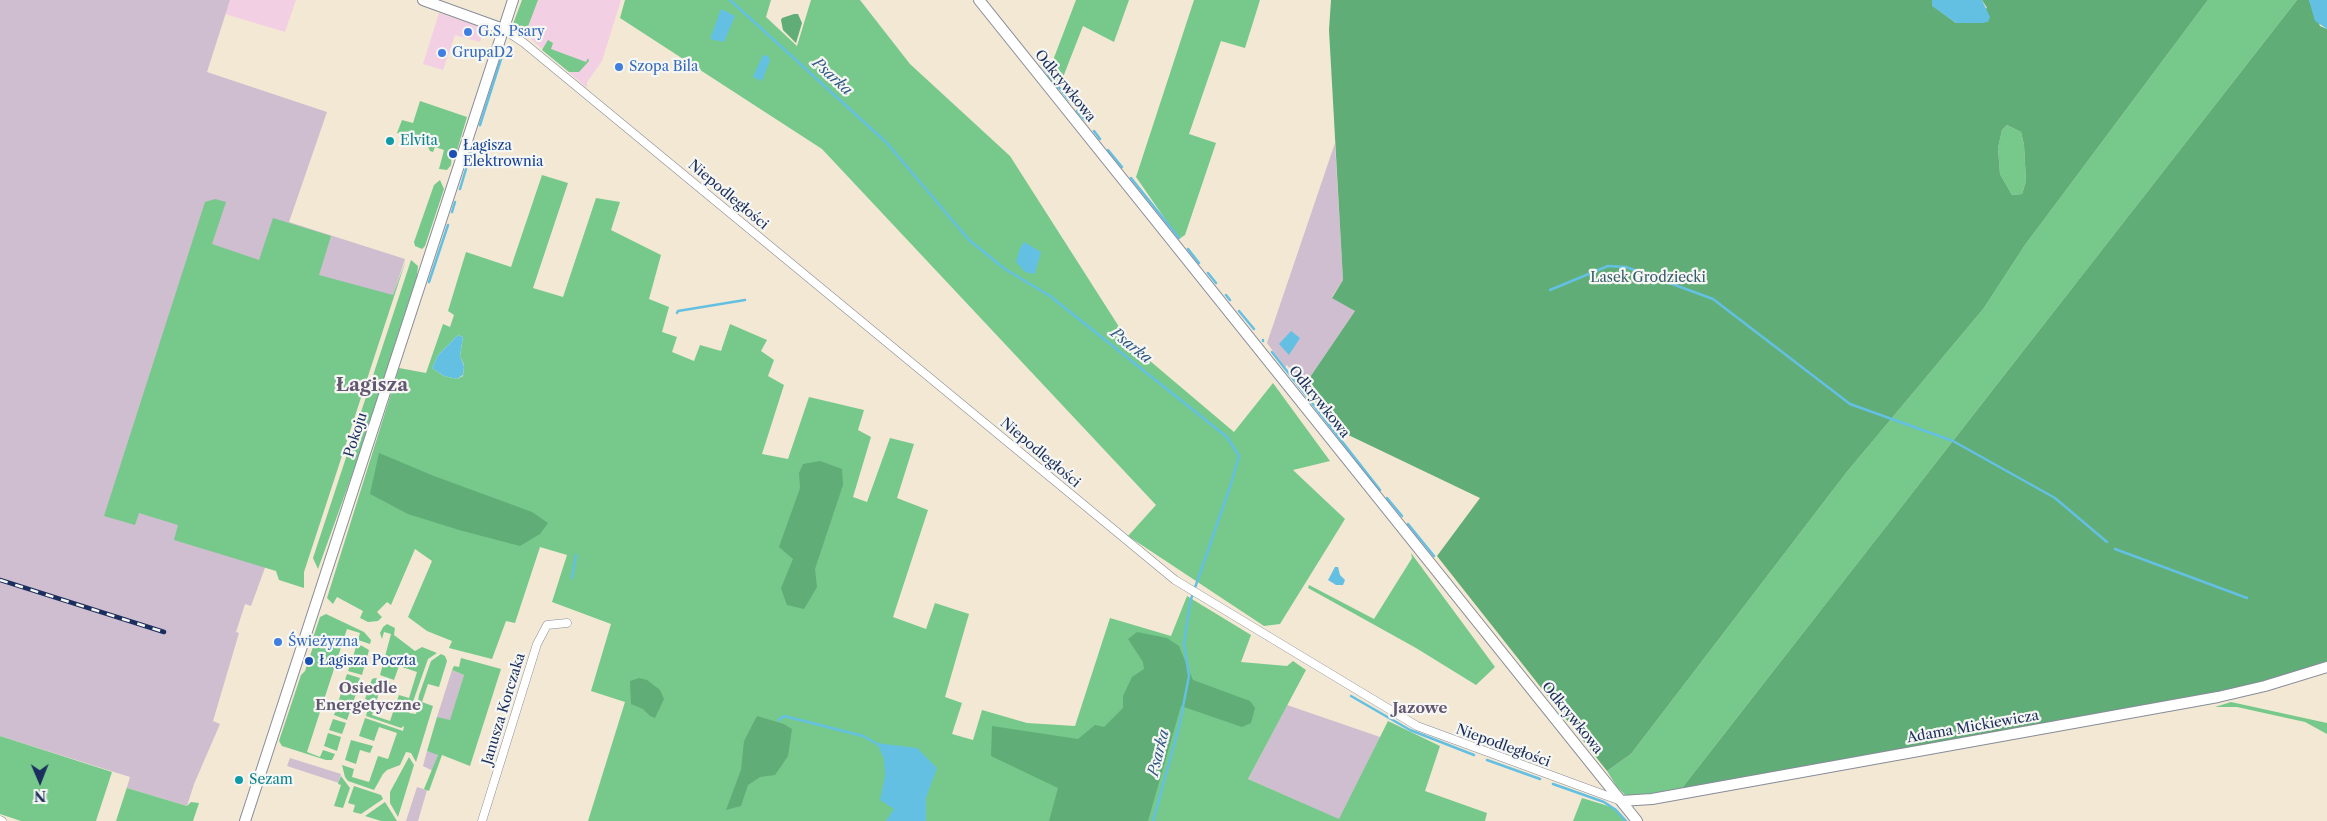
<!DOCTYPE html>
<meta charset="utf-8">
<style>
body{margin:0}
#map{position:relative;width:2327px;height:821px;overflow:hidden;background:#f3e8d4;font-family:"Libre Caslon Text",serif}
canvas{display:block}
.north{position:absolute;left:15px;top:756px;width:50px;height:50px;-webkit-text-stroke:4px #f6f6f2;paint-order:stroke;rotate:179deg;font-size:14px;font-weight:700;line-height:20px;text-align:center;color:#1b2f5e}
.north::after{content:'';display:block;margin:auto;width:18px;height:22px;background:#1b2f5e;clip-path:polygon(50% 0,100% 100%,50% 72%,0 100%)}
</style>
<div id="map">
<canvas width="2327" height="821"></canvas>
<div class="north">N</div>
</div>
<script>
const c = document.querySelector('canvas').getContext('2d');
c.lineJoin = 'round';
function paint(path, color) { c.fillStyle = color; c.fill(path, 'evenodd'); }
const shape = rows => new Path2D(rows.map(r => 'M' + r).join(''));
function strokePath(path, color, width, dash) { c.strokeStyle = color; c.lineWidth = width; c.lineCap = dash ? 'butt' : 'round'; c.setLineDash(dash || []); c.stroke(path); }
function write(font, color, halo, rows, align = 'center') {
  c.font = font + ' "Libre Caslon Text",serif'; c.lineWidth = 4.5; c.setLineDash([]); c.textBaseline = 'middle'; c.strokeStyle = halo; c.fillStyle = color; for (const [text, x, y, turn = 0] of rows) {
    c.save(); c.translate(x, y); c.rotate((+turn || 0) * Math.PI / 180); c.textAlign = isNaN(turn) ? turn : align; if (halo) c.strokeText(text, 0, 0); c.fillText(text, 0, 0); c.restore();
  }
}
const built = shape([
 [230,0,296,0,285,32,225,14],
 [524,0,621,0,602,61,587,82,587,88,515,25],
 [439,13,484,28,480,42,455,35,443,70,423,64]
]);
const industrial = shape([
 [0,0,230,0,207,72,327,112,289,222,405,259,384,323,266,565,251,606,245,604,236,632,239,633,213,721,220,724,194,784,187,806,127,788,130,777,0,736],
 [1335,143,1343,280,1332,297,1355,311,1304,386,1287,365,1285,367,1267,343],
 [452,670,464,675,450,721,437,717],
 [1287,705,1380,737,1340,820,1248,779],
 [427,751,438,754,433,771,423,766],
 [290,758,341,774,339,783,287,766],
 [417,787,427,790,418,821,406,821]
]);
const green = shape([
 [522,0,538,0,524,37,513,24],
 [625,0,771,0,766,17,797,46,811,0,860,0,910,64,1010,156,1130,344,1234,432,1273,383,1330,461,1293,470,1345,519,1280,624,1264,626,1128,536,1156,505,822,149,620,18],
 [1076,0,1129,0,1114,42,1083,26,1058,90,1047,76],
 [1194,0,1260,0,1245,48,1221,41,1189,134,1216,143,1185,235,1179,239,1136,177],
 [2208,0,2297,0,1682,788,1647,795,1625,795,1617,787,1607,771,1631,754,1846,473,1984,308,2025,245],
 [548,40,553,43,551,49,586,62,588,58,589,61,579,72,569,72,542,50],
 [420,101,467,117,456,154,452,153,451,165,447,170,439,169,444,150,435,147,433,152,430,151,426,143,397,133,402,120,413,123],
 [2007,125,2021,132,2024,145,2026,181,2022,194,2012,195,2000,174,1998,148,2002,130],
 [542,175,568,183,533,288,563,297,596,198,620,202,611,230,661,255,649,299,669,307,662,332,677,337,672,352,694,361,700,345,721,351,730,324,767,340,761,351,774,360,768,376,784,385,762,454,788,459,809,397,864,410,858,430,871,437,853,497,867,502,890,438,914,444,897,498,928,510,893,617,926,629,935,603,969,614,945,697,962,703,952,734,973,740,982,710,1027,723,1075,726,1110,618,1171,636,1187,596,1251,635,1241,662,1287,666,1293,661,1306,670,1248,779,1339,819,1388,721,1440,746,1425,791,1487,813,1485,821,588,821,625,702,591,691,611,624,552,602,567,555,540,547,515,623,506,621,492,659,449,648,452,641,427,631,408,617,432,561,415,549,391,605,387,602,377,612,382,617,378,621,368,622,360,618,363,611,337,597,333,604,327,598,399,368,426,373,443,324,450,327,454,315,448,311,466,252,511,267],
 [458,335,463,337,460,356,464,365,463,376,457,379,444,376,432,368,438,355],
 [440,180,444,189,425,246,422,249,415,246,414,242,434,185],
 [215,199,226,202,212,244,259,260,273,218,331,236,319,275,393,295,406,260,304,572,304,588,279,580,276,571,174,540,178,525,139,513,135,525,104,516,205,202],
 [411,260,418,266,417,276,357,461,318,569,313,558],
 [1411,553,1495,667,1476,685,1416,648,1308,588,1309,585,1374,619,1412,558],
 [326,614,364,632,371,640,370,644,358,640,360,633,347,629,307,752,320,757,323,750,335,754,332,760,326,760,282,746,279,741,301,675,305,671,313,647,311,644,320,617],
 [387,624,395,628,394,635,415,651,422,647,437,653,428,659,409,713,416,714,419,695,431,661,441,654,445,656,447,661,439,687,428,684,422,702,433,706,416,762,411,753,406,752,400,765,387,770,383,774,374,790,348,781,345,777,342,765,354,769,352,777,369,782,378,756,388,759,397,733,379,727,374,741,359,736,365,718,403,731,404,726,401,728,366,716,367,712,363,708,362,704,374,708,372,715,390,721,399,695,409,698,417,672,399,666,394,680,380,675,391,634,384,632,382,639,380,633,383,627],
 [357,643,369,650,366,661,353,657],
 [461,658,501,669,470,766,442,755,429,791,424,789,438,755,427,751,437,717,450,720,464,675,452,670,454,666,459,667],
 [352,660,365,664,362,675,348,671],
 [347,674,360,678,356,690,343,686],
 [375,678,393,684,390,692,380,689,376,703,365,699,372,679],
 [342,689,356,694,352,705,339,700],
 [2231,702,2327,723,2327,734,2305,722,2237,707,2215,707],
 [338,704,351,708,347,720,334,715],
 [333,719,346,723,342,734,329,730],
 [328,733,341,737,337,751,324,746],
 [0,736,112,772,96,821,21,821,0,814],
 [351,740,373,746,370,753,360,750,356,764,345,760],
 [409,757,414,765,398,817,390,803,390,792],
 [341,776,350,788,343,808,334,806,341,785,338,784],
 [130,778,127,788,187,806,191,802,199,803,193,821,116,821],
 [354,786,381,795,383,799,361,814,353,812,355,805,348,803],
 [1582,798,1615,808,1626,821,1573,821],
 [385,802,397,821,381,821,365,816]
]);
const forest = shape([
 [1331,0,1932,0,1933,6,1956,23,1987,8,1982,0,2208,0,2025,245,1984,308,1846,473,1631,754,1607,771,1437,556,1480,498,1340,431,1338,433,1304,386,1355,311,1332,298,1343,280,1329,30],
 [2007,125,2021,132,2024,145,2026,181,2022,194,2012,195,2000,174,1998,148,2002,130],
 [2297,0,2309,0,2320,26,2327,29,2327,661,2264,682,2165,703,1682,788],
 [794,14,798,14,802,23,796,43,783,30,781,20,782,18],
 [379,453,434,476,532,512,548,523,540,534,520,546,459,530,408,514,370,494],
 [820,461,842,469,843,485,815,569,817,587,804,609,787,605,784,597,781,588,793,559,779,547,800,488,799,473,803,464],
 [1137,632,1167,638,1179,646,1193,680,1250,701,1255,708,1251,723,1242,727,1181,706,1148,821,1049,821,1058,788,991,756,992,726,1078,739,1095,725,1104,727,1123,708,1123,696,1132,677,1144,669,1143,662,1128,639],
 [639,678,647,680,660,690,664,699,655,718,650,716,643,709,631,704,630,681],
 [757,716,784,724,792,729,788,756,775,775,760,777,748,785,741,806,726,810,741,770,744,741]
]);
const water = shape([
 [1932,0,1982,0,1990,17,1988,22,1982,23,1956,23,1932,6],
 [2309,0,2327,0,2327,29,2315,21],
 [721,9,735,16,724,42,710,39],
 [763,55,768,56,770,60,762,81,753,77],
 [1024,242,1041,252,1035,273,1033,274,1025,272,1016,262,1020,248],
 [1291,331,1300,338,1289,355,1279,344],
 [458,335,463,337,460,356,464,366,463,375,457,379,444,376,432,368,438,355],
 [1335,567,1338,567,1340,575,1345,580,1343,585,1336,585,1328,580],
 [877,743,917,748,937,768,926,798,926,821,886,821,894,809,880,800,885,776,884,759]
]);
const stream = shape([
 [730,0,886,142,969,240,1005,269,1050,296,1227,437,1239,456,1231,484,1190,602,1184,644,1189,676,1179,727,1153,821],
 [1042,66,1069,100],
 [1077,111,1085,120],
 [480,125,502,56],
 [1094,131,1100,139],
 [1108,150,1122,167],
 [471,153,475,141],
 [1131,178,1179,238],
 [460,189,469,159],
 [452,212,455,202],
 [1188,249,1199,263],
 [1208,273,1216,283],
 [429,282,448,225],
 [1550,290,1608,266,1626,267,1713,299,1850,404,1953,441,2055,498,2107,542],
 [1226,295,1230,300],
 [1239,311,1254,329],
 [677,313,678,311,745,300],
 [1263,340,1263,341],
 [1272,352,1380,490],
 [1387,498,1402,516],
 [1408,524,1434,556],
 [2115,549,2247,598],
 [572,578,576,555],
 [1351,696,1410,730,1474,755],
 [779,720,784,716,800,720,863,736,879,745],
 [1487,760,1540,779],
 [1553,784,1604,802,1616,810,1626,821]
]);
const minor = shape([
 [503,29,524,43,1175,580,1417,726,1621,801],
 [0,820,2,821],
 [482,821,537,644,547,625,567,623]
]);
const tertiary = shape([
 [423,0,503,29],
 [979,0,1637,821],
 [1621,801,1652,799,2218,697,2265,686,2327,667],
 [245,821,513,0]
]);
const rail = shape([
 [0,580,164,632]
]);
const markers = [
 [468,32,5,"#3f7fe0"],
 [442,53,5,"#3f7fe0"],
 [619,67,5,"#3f7fe0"],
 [390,141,5,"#0f9aa8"],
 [453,154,5,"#1a4fb4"],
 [278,642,5,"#3f7fe0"],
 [309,661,5,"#1a4fb4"],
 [239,780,5,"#0f9aa8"]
];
const shopNames = [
 ["G.S. Psary",478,32],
 ["GrupaD2",452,53],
 ["Szopa Bila",629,67],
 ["Świeżyzna",288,642]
];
const streetNames = [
 ["Odkrywkowa",1065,86,51],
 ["Niepodległości",728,195,40],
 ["Odkrywkowa",1319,402,51],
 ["Pokoju",356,435,-72],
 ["Niepodległości",1040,453,40],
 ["Janusza Korczaka",504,709,-73],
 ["Odkrywkowa",1572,718,51],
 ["Adama Mickiewicza",1973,727,-10],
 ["Niepodległości",1503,746,20]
];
const cultureNames = [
 ["Elvita",400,141],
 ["Sezam",249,780]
];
const transitNames = [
 ["Łagisza",463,146],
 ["Elektrownia",463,162],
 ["Łagisza Poczta",319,661]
];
const parkNames = [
 ["Lasek Grodziecki",1648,278]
];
const waterNames = [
 ["Psarka",832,77,42],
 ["Psarka",1131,346,38],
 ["Psarka",1159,753,-76]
];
const neighbourhoodNames = [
 ["Osiedle",368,689],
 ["Energetyczne",368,706],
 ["Jazowe",1420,709]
];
const districtNames = [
 ["Łagisza",372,386]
];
paint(built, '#f2cfe2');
paint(industrial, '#cfbdd0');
paint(green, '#76c98b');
paint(forest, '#60ad77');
paint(water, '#64c0e2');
strokePath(stream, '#64c0e2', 2.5);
strokePath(minor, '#878c99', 9);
strokePath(tertiary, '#878c99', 12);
strokePath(minor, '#fff', 8);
strokePath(tertiary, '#fff', 10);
strokePath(rail, '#1b2f5e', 4.5);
strokePath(rail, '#f6f6f2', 2.5, [8]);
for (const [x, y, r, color] of markers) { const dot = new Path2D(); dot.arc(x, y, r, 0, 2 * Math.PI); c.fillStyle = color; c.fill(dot); strokePath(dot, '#f6f6f2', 2); }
write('14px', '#366cbe', '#f6f6f2', shopNames, 'left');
write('14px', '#1b2f5e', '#f6f6f2', streetNames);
write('14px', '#0d838f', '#f6f6f2', cultureNames, 'left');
write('14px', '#164399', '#f6f6f2', transitNames, 'left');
write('14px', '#365d6c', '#f6f6f2', parkNames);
write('italic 15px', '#315a86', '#f6f6f2', waterNames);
write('bold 15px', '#625773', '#f6f6f2', neighbourhoodNames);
write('bold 19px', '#625773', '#f6f6f2', districtNames);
</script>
